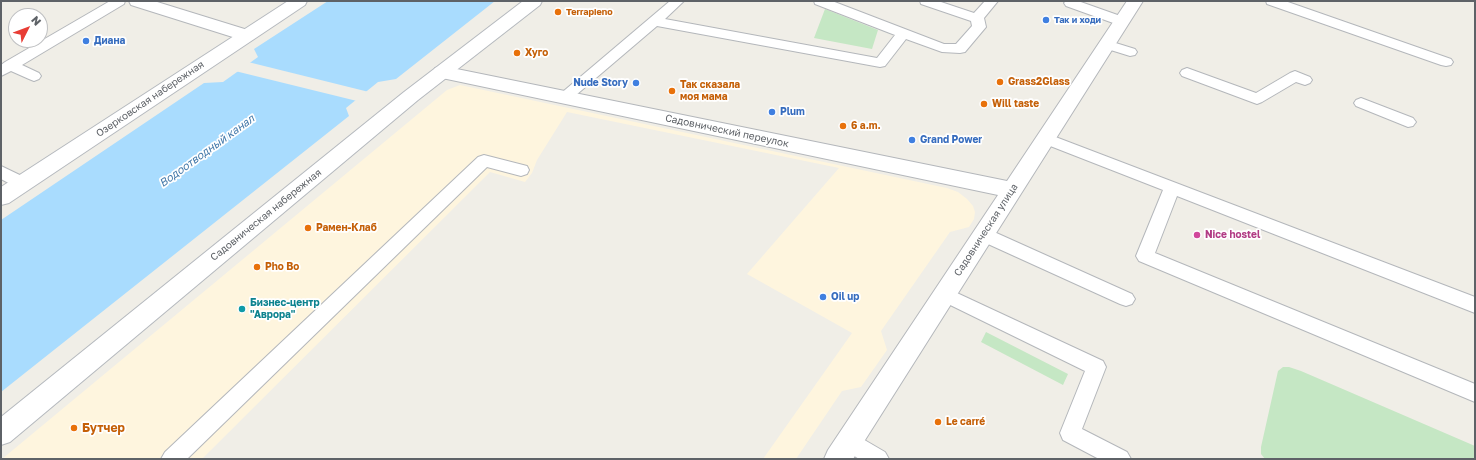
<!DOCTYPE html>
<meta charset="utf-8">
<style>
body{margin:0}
#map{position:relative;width:1476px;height:460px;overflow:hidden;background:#f0eee7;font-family:"Golos Text",sans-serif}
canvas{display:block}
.frame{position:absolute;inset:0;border:2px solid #5e6267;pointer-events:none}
.north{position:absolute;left:8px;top:8px;width:40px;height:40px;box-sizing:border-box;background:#fff;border:1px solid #bfc0c2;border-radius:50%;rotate:48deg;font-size:11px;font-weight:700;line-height:16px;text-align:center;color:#5e6267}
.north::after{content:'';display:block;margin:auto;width:14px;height:18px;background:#e83d35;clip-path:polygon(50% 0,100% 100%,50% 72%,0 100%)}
</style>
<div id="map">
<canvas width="1476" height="460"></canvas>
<div class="frame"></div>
<div class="north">N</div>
</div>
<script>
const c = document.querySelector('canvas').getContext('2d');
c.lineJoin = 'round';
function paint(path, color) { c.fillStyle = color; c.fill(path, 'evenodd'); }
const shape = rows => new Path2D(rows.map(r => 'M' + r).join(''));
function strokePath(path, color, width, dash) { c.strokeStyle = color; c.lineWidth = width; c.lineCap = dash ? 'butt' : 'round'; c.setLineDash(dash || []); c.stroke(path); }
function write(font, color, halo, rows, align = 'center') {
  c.font = font + ' "Golos Text",sans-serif'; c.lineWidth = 3.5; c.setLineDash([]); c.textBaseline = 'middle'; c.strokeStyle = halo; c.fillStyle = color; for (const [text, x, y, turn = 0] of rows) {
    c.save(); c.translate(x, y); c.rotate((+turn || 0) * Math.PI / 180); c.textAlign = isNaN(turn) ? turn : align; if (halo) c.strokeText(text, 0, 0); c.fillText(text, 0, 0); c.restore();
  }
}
const commercial = shape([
 [460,85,947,188,958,192,967,199,973,206,975,212,974,219,969,227,950,232,881,331,887,350,861,387,842,391,796,459,763,459,852,333,747,274,839,168,567,112,537,160,532,173,525,182,490,172,202,459,2,459,447,90]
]);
const green = shape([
 [825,9,878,30,872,49,814,38],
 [986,332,1068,374,1063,385,981,342],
 [1283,367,1289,367,1301,371,1475,446,1475,459,1265,459,1261,454,1261,447,1278,371]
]);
const water = shape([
 [328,1,495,1,396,79,378,82,346,108,349,116,1,392,1,220,204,83,223,82,258,57,254,49]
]);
const pier = shape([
 [248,62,369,92,357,101,235,71]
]);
const lane = shape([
 [110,1,125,1,124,4,22,65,39,73,41,76,39,79,34,81,29,79,11,71,1,76,1,65,5,62,110,1],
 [670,1,684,1,665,19,877,58,895,35,815,4,814,1,832,1,944,44,956,44,972,26,971,21,921,4,920,1,938,1,974,13,985,1,998,1,984,18,986,27,965,52,960,53,942,52,906,39,885,66,880,67,657,26,569,101,564,103,559,101,557,98,559,95,670,1],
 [1066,1,1078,1,1126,18,1128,21,1126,24,1116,24,1066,6,1064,3,1066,1],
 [1266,1,1285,1,1451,59,1453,62,1451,65,1446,66,1441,65,1267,4,1266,1],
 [1106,40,1135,49,1137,52,1135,55,1130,56,1101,47,1099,44,1101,41,1106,40],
 [1187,68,1256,93,1290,73,1295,71,1310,77,1312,80,1310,83,1305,85,1296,82,1262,102,1257,104,1182,76,1180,73,1182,70,1187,68],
 [1361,98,1413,118,1416,122,1413,126,1408,127,1356,106,1354,103,1356,100,1361,98],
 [1045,133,1475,297,1475,313,1177,196,1155,253,1475,384,1475,402,1139,261,1136,256,1163,190,1040,142,1037,138,1040,134,1045,133],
 [484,155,527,166,529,170,527,174,521,176,487,167,187,459,161,459,165,452,478,157,484,155],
 [1,166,28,179,30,183,28,187,22,189,16,187,1,179,1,166],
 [983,227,1132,294,1135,299,1132,304,1126,306,1120,304,977,239,974,234,977,229,983,227],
 [944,287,1103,361,1106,367,1082,429,1127,452,1131,459,1099,459,1063,440,1060,433,1085,371,938,299,935,294,938,289,944,287],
 [849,431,885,452,889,459,859,459,842,448,839,441,842,434,849,431]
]);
const street = shape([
 [129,1,154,1,251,31,254,35,251,39,245,40,239,39,131,5,129,1],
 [1127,1,1143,1,853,459,824,459,828,450,998,195,442,78,435,76,433,72,435,68,442,66,1007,181,1127,1]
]);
const secondary = shape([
 [288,1,307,1,305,5,9,203,1,205,1,187,288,1],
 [523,1,542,1,540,5,418,100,10,442,1,445,1,417,404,92,523,1]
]);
const markers = [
 [558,12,4,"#e8710a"],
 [1046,20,4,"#3f7fe0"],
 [86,41,4,"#3f7fe0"],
 [517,53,4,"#e8710a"],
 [1000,82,4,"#e8710a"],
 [636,83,4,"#3f7fe0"],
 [672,91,4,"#e8710a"],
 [984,104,4,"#e8710a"],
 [772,112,4,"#3f7fe0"],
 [843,126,4,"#e8710a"],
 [912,140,4,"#3f7fe0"],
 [308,228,4,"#e8710a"],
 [1197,235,4,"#d1479c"],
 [257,267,4,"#e8710a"],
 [823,297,4,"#3f7fe0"],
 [242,309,4,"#0f9aa8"],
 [938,422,4,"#e8710a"],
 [74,428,4,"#e8710a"]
];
const farFoodnames = [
 ["Terrapieno",566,12]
];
const farShopnames = [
 ["Так и ходи",1054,20]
];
const shopNames = [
 ["Диана",94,41],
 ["Nude Story",628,83,"right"],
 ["Plum",780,112],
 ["Grand Power",920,140],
 ["Oil up",831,297]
];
const foodNames = [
 ["Хуго",525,53],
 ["Grass2Glass",1008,82],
 ["Так сказала",680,85],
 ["моя мама",680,97],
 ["Will taste",992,104],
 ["6 a.m.",851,126],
 ["Рамен-Клаб",316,228],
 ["Pho Bo",265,267],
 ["Le carré",946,422]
];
const streetNames = [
 ["Озерковская набережная",150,99,-34],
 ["Садовнический переулок",727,131,12],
 ["Садовническая набережная",266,215,-39],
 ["Садовническая улица",986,230,-57]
];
const hotelNames = [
 ["Nice hostel",1205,235]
];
const cultureNames = [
 ["Бизнес-центр",250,303],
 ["\"Аврора\"",250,315]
];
const waterNames = [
 ["Водоотводный канал",207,151,-36]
];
const nearFoodnames = [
 ["Бутчер",82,428]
];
paint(commercial, '#fef5de');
paint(green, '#c5e7c4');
paint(water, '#a9dcfe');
paint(pier, '#f0eee7');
strokePath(lane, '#b4b7bb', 2);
strokePath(street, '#b4b7bb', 2);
strokePath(secondary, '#b5b9be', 2);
paint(lane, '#fff');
paint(street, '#fff');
paint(secondary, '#fff');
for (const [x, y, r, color] of markers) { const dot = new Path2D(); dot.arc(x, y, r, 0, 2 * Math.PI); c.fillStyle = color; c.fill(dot); strokePath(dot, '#fff', 1.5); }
write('bold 9px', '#c56008', '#fff', farFoodnames, 'left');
write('bold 9px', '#366cbe', '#fff', farShopnames, 'left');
write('bold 10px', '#366cbe', '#fff', shopNames, 'left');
write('bold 10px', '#c56008', '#fff', foodNames, 'left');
write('10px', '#5e6267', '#fff', streetNames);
write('bold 10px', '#b23c85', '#fff', hotelNames, 'left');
write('bold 10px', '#0d838f', '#fff', cultureNames, 'left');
write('italic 11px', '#4177a8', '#fff', waterNames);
write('bold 12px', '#c56008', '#fff', nearFoodnames, 'left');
</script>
